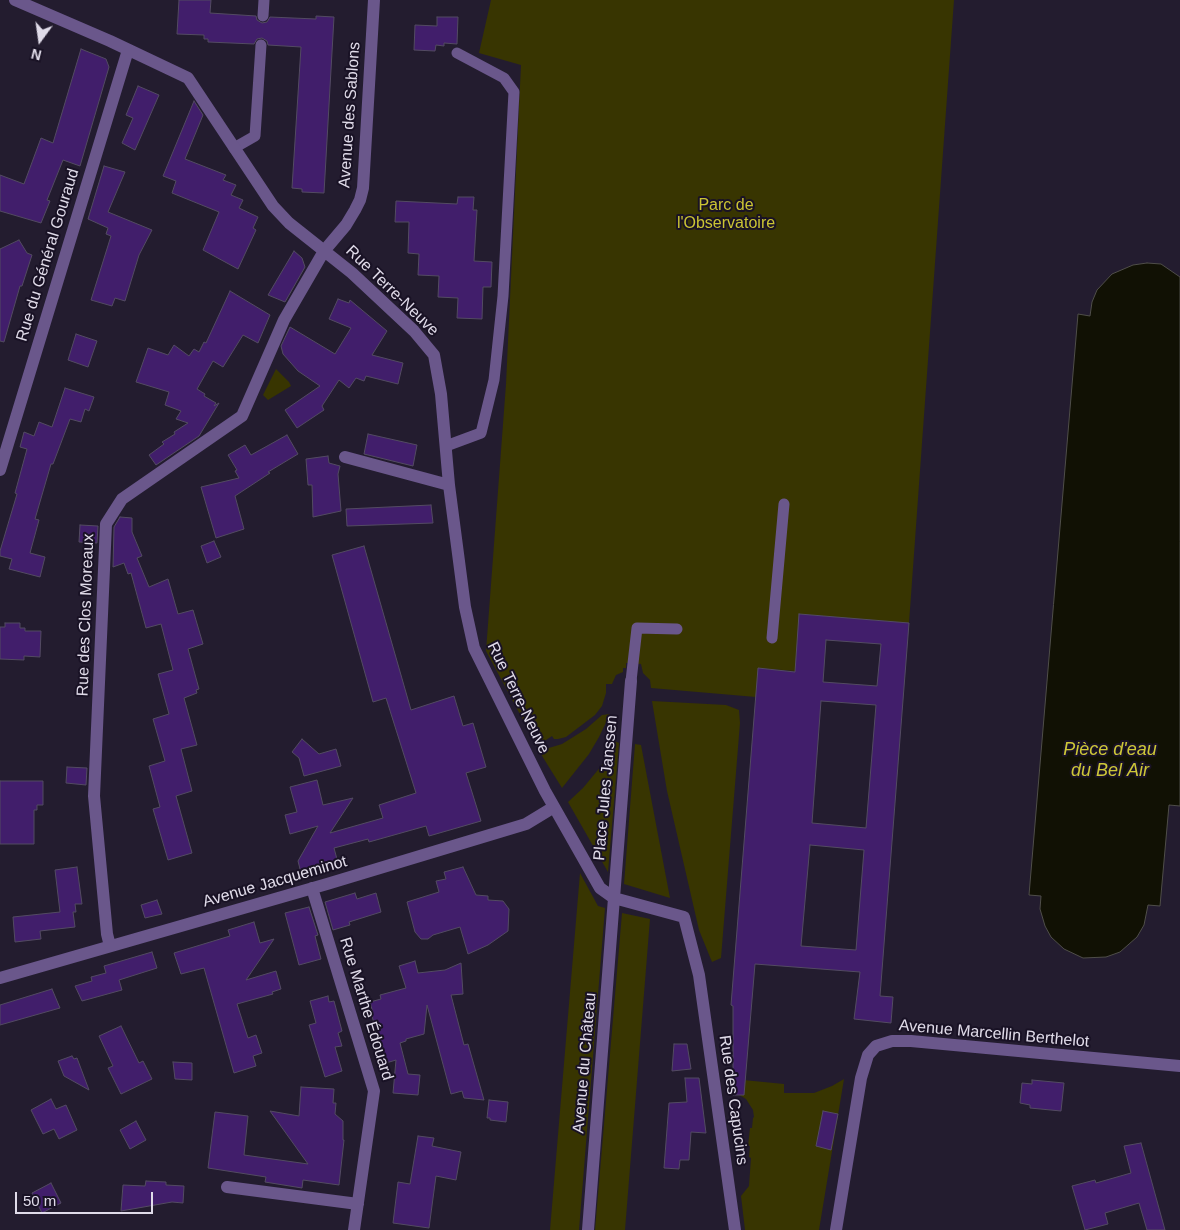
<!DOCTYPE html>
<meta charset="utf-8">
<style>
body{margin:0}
#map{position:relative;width:1180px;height:1230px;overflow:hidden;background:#231c2f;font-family:Arial,sans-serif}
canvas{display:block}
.north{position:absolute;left:15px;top:15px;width:50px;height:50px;-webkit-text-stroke:4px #191225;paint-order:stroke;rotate:194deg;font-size:14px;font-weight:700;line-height:20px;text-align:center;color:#e0dbe9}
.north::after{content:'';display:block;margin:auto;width:18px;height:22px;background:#e0dbe9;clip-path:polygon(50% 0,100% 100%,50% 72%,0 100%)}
.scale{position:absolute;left:15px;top:1192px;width:138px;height:22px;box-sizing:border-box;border:2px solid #e0dbe9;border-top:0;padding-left:6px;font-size:15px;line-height:18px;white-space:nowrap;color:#e0dbe9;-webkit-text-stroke:4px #191225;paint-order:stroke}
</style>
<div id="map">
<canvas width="1180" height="1230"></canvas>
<div class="north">N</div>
<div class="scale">50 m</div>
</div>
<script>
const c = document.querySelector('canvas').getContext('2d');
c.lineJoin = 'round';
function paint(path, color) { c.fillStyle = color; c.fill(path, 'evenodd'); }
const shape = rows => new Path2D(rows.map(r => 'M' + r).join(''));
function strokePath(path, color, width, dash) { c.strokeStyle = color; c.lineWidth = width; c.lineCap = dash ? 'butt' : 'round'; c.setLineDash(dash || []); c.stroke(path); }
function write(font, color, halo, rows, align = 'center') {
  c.font = font + ' Arial,sans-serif'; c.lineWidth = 4; c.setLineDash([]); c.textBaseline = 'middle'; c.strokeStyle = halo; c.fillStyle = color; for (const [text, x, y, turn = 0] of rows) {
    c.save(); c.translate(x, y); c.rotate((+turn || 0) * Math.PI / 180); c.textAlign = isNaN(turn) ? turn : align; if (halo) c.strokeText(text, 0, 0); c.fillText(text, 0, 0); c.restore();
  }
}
const green = shape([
 [491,0,954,0,909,623,800,614,795,671,758,668,756,697,651,688,650,680,643,673,641,664,626,663,626,668,623,668,623,672,616,675,612,684,606,684,606,693,602,706,595,715,566,737,558,739,554,739,552,736,537,746,486,651,506,384,521,65,479,53],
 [276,369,289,382,291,386,268,400,263,395],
 [652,701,726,705,739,710,740,723,721,958,712,962,699,930,667,791],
 [610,714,599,737,589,754,562,788,539,751,562,744,586,729,602,715],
 [614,741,619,743,608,872,568,802,583,788,602,765],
 [635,744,641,745,670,898,624,884],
 [580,873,598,906,605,908,579,1230,550,1230],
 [622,913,650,919,625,1230,595,1230],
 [733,1079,784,1084,784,1093,814,1093,832,1086,844,1079,819,1230,745,1230,741,1196,749,1186,751,1158,749,1157,750,1146,748,1146,750,1128,752,1128,753,1118,754,1117,753,1110,746,1099,734,1092]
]);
const water = shape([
 [1147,263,1161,264,1180,277,1180,806,1169,805,1160,906,1148,905,1144,925,1137,937,1120,952,1106,957,1083,958,1064,949,1051,937,1045,926,1040,909,1041,896,1029,895,1078,314,1090,316,1092,302,1097,290,1112,274,1133,265,1147,263]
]);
const building = shape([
 [179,0,211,0,210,13,256,16,257,20,262,23,267,22,270,17,316,19,316,16,334,17,324,193,302,192,302,189,292,188,301,47,268,45,267,41,262,38,257,39,254,44,208,42,208,39,204,39,204,35,177,34,179,0],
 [437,17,458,17,457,44,444,43,444,46,436,45,435,51,414,50,415,25,437,26,437,17],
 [81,49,106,59,109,67,80,166,63,160,47,200,50,201,41,223,0,211,0,175,24,184,41,138,53,143,81,49],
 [138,86,159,95,135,150,122,143,133,118,126,115,138,86],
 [194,101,203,115,185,159,226,175,223,180,236,185,231,195,243,200,239,208,258,217,253,228,256,230,238,269,203,250,219,212,172,193,176,181,163,176,194,101],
 [104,166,125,172,108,212,152,230,139,255,125,301,115,298,112,306,91,300,111,236,106,234,108,228,88,219,104,166],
 [458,197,474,197,473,210,477,210,474,261,492,262,491,287,483,287,482,319,457,318,458,298,438,297,439,276,418,275,419,254,408,253,409,222,395,222,396,201,457,204,458,197],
 [19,240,27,253,32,255,22,286,20,286,4,342,0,341,0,249,19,240],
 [294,251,302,258,305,267,285,302,268,295,294,251],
 [230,291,270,315,258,343,243,335,223,367,213,361,197,389,205,394,204,396,216,403,214,406,219,403,199,436,156,465,149,455,164,444,162,442,175,434,174,432,188,423,176,419,181,411,165,405,169,392,136,382,148,348,168,355,174,345,189,356,194,349,199,352,204,342,206,343,230,291],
 [338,299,349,303,350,300,387,331,372,355,403,363,398,384,366,376,364,381,356,378,349,388,339,380,322,406,324,410,297,428,285,410,320,386,298,371,283,354,281,346,290,327,335,354,351,328,329,319,338,299],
 [76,334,97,341,88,367,68,360,76,334],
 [65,388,94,397,89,411,85,409,81,422,70,419,53,464,51,464,35,519,39,520,30,553,45,557,40,577,9,569,12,559,0,556,0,551,17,494,15,493,27,449,20,447,24,432,34,436,39,422,52,427,65,388],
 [368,434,417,445,413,466,364,454,368,434],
 [287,435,298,454,268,472,270,473,235,496,244,529,216,538,201,487,239,478,235,471,237,470,228,455,245,445,251,455,287,435],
 [328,456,329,463,340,466,338,474,341,511,313,517,312,485,308,485,306,459,328,456],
 [431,505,433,523,347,526,346,509,431,505],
 [120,517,132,518,132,532,142,556,137,558,149,587,168,579,178,614,193,610,203,644,188,649,199,689,196,690,197,693,184,698,197,745,181,749,192,791,176,796,192,853,168,860,153,809,160,807,149,766,165,761,153,719,169,714,158,674,173,670,161,624,146,628,131,573,128,574,124,563,113,567,114,527,120,517],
 [80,525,98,526,97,543,79,542,80,525],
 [214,541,221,557,207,563,201,546,214,541],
 [364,546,411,710,454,696,463,726,473,723,486,767,466,773,481,821,429,836,426,826,369,842,368,839,334,848,338,863,301,873,298,861,318,826,290,834,285,815,297,812,290,787,317,780,323,805,353,798,330,833,383,818,379,805,416,793,386,698,373,702,332,555,364,546],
 [799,614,909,623,880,996,893,997,891,1023,854,1019,860,972,755,964,744,1095,733,1095,733,1006,731,1005,758,668,795,672,799,614],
 [826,640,881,644,877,686,823,682,826,640],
 [821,701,876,705,866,828,812,823,821,701],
 [810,845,864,850,856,950,801,946,810,845],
 [5,623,20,623,20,628,25,628,25,631,41,631,40,657,24,656,24,660,0,659,0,627,5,627,5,623],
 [302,739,319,754,336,749,341,766,304,776,299,758,292,752,302,739],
 [67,767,87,768,86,785,66,783,67,767],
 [0,781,43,781,43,805,37,805,37,810,34,810,34,844,0,844,0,781],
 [77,867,82,904,75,904,76,912,73,912,75,927,40,931,41,939,15,942,13,917,60,912,55,870,77,867],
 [463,867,476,895,488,896,488,900,503,901,509,909,508,931,488,945,468,954,460,927,433,935,428,939,421,939,415,932,407,902,439,892,436,881,446,879,444,872,463,867],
 [355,893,357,899,376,893,381,912,349,922,350,925,333,930,325,902,355,893],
 [157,900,162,914,145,918,141,905,157,900],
 [309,907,318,935,315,936,321,959,299,965,285,913,309,907],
 [254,922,260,943,274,939,246,980,276,971,281,989,272,992,273,994,237,1004,248,1038,256,1035,262,1053,253,1056,256,1066,234,1073,204,968,181,974,174,953,230,936,228,930,254,922],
 [152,952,157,968,119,980,122,990,82,1001,75,986,92,981,91,977,106,973,104,966,152,952],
 [415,961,418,973,445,970,461,963,463,994,451,995,464,1045,468,1044,484,1100,464,1098,462,1091,451,1094,427,1005,424,1034,406,1039,406,1041,400,1043,408,1074,420,1075,418,1095,393,1093,396,1060,386,1063,371,1013,373,1013,370,1002,381,999,380,995,406,988,399,966,415,961],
 [52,989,60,1008,0,1025,0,1005,52,989],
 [328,996,329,1002,334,1001,342,1031,338,1033,342,1046,335,1047,342,1071,325,1077,309,1025,316,1023,310,1001,328,996],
 [121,1026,139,1063,143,1061,152,1079,121,1094,108,1068,113,1066,99,1036,121,1026],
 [674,1044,687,1044,691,1069,672,1071,674,1044],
 [72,1056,74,1059,77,1058,89,1090,64,1076,58,1061,72,1056],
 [173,1062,192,1063,192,1080,175,1079,173,1062],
 [685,1078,699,1078,706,1133,691,1132,689,1160,680,1160,679,1169,664,1168,669,1103,687,1102,685,1078],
 [1032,1080,1064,1083,1061,1111,1030,1108,1030,1105,1020,1103,1022,1083,1032,1084,1032,1080],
 [301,1087,334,1089,333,1103,336,1103,335,1114,343,1121,343,1140,344,1140,339,1185,303,1180,302,1188,265,1182,266,1177,208,1168,215,1112,248,1116,244,1155,308,1164,270,1111,299,1116,301,1087],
 [51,1099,56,1109,66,1105,77,1130,59,1139,54,1129,43,1134,31,1110,51,1099],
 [489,1100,508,1102,506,1122,490,1120,490,1118,487,1118,489,1100],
 [823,1111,838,1114,831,1150,816,1146,823,1111],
 [136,1121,146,1140,130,1149,120,1130,136,1121],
 [418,1136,434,1138,432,1146,461,1152,456,1180,436,1176,429,1228,393,1223,398,1182,410,1184,418,1136],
 [1141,1143,1165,1230,1147,1230,1139,1203,1105,1213,1108,1224,1085,1230,1072,1186,1095,1180,1096,1183,1131,1173,1124,1146,1141,1143],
 [146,1181,166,1182,166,1185,184,1186,183,1203,172,1202,121,1211,123,1185,145,1186,146,1181],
 [51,1183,61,1203,42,1213,32,1193,51,1183]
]);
const service = shape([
 [263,16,264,0],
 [234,148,255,136,261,45],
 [446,446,481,433,494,380,503,296,514,92,504,78,457,53],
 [772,638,784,504],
 [631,681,637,628,677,629]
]);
const minor = shape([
 [15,0,110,41,188,78,273,206,289,223,352,273,414,331,434,355,441,394,449,485,465,607,474,648,545,791,600,888,614,898,684,917,699,975,735,1230],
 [345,457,449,485],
 [0,470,128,50],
 [312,888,374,1091,354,1230],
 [110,946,107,934,94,796,106,524,122,499,242,416,284,320,324,251,346,225,355,210,360,200,363,188,374,0],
 [0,978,327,884,526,824,554,807],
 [227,1187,358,1204],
 [588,1230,631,681],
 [836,1230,861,1078,868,1055,876,1046,892,1041,911,1041,1180,1066]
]);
const streetNames = [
 ["Avenue des Sablons",350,115,-86],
 ["Rue du Général Gouraud",48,255,-73],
 ["Rue Terre-Neuve",392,291,44],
 ["Rue des Clos Moreaux",86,615,-88],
 ["Rue Terre-Neuve",518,698,64],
 ["Place Jules Janssen",606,788,-85],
 ["Avenue Jacqueminot",275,882,-16],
 ["Rue Marthe Édouard",366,1009,73],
 ["Avenue Marcellin Berthelot",994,1034,5],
 ["Avenue du Château",585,1063,-85],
 ["Rue des Capucins",733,1100,82]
];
const parkNames = [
 ["Parc de",726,206],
 ["l'Observatoire",726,224]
];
const waterNames = [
 ["Pièce d'eau",1110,750],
 ["du Bel Air",1110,771]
];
paint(green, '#383501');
paint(water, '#111104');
strokePath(water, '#4f4e49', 1);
paint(building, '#411e6b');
strokePath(building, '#534b62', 1);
strokePath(service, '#6a578b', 11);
strokePath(minor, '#6a578b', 12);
write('16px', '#e0dbe9', '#191225', streetNames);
write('16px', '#cbc433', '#191225', parkNames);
write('italic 18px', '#cec738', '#191225', waterNames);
</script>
